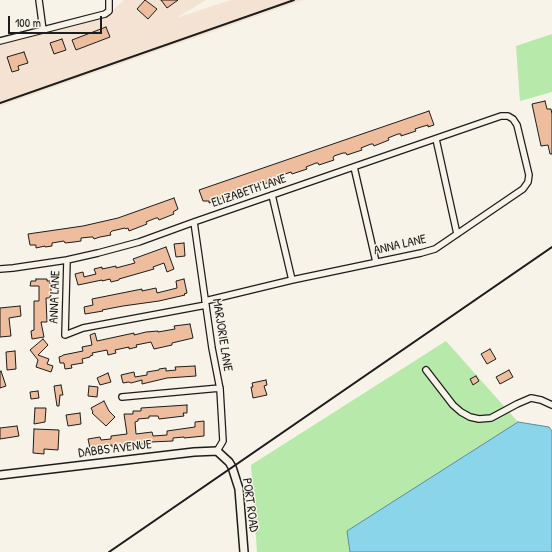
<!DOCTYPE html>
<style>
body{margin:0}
#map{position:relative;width:552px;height:552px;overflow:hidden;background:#f7f3e8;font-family:"Patrick Hand",sans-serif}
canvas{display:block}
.scale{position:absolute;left:8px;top:16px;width:94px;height:18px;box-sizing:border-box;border:2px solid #1c1c1c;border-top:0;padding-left:5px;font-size:12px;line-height:14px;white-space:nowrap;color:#1c1c1c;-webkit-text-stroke:3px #f7f3e8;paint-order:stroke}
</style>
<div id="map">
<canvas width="552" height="552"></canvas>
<div class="scale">100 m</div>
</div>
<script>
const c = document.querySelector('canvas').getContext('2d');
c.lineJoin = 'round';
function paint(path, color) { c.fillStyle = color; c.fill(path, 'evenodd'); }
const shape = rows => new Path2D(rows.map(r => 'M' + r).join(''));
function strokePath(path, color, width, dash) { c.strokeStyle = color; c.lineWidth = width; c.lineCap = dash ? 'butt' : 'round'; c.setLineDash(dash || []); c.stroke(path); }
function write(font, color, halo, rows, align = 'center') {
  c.font = font + ' "Patrick Hand",sans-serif'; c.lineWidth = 3; c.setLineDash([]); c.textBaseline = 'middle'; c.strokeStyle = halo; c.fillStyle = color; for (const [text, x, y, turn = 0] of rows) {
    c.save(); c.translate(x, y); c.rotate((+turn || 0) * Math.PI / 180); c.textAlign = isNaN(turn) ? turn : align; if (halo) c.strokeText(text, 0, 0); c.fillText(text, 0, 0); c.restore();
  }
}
const built = shape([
 [124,0,206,0,176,18,231,0,303,0,0,106,0,43,79,25,110,13]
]);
const green = shape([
 [552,34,552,92,520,101,516,46],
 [446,341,518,422,347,531,350,552,257,552,251,465]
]);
const water = shape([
 [518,422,549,427,552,431,552,552,350,552,347,531,518,422]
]);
const building = shape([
 [145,0,157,9,148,19,137,9,145,0],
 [161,0,178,0,167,8,161,0],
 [106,27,110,37,76,50,72,40,106,27],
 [62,39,66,50,54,54,50,43,62,39],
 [24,52,28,63,18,66,19,70,12,72,7,57,24,52],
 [545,101,547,109,551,109,552,114,552,154,550,154,548,145,541,146,532,104,545,101],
 [429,111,434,125,428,127,428,125,421,127,415,129,416,131,401,136,401,134,398,134,388,138,389,140,374,146,373,144,371,144,361,148,362,150,347,155,346,153,343,153,334,156,333,158,334,160,319,165,318,163,316,163,306,167,307,169,292,174,291,172,279,176,280,178,264,184,263,182,250,186,251,188,236,194,236,191,224,195,224,197,216,201,209,203,209,201,203,201,199,190,429,111],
 [174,198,178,209,173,212,174,214,159,220,158,218,156,218,146,222,147,224,129,231,128,228,126,229,125,228,112,231,110,233,111,235,100,237,94,239,93,237,91,237,81,238,81,241,74,242,65,243,64,241,52,243,52,246,45,247,45,246,36,248,36,245,30,245,28,234,83,226,118,218,174,198],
 [184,243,185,256,176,257,174,244,184,243],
 [166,247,174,269,167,272,164,263,153,267,154,269,119,279,119,280,111,282,110,279,102,281,102,280,78,285,75,274,83,272,84,277,96,274,94,269,102,267,102,269,116,266,116,268,135,263,133,259,166,247],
 [36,279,47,279,47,281,50,281,50,284,51,284,51,296,50,296,50,298,46,298,47,322,41,322,44,337,32,339,31,331,34,330,34,301,39,301,39,286,30,286,31,281,36,281,36,279],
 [184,279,187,293,184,294,185,295,159,301,123,306,102,310,103,311,85,314,84,307,93,305,92,299,142,289,142,291,156,288,157,293,177,288,176,281,184,279],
 [20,306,21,316,9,318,11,336,0,337,0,308,20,306],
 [190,324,193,338,172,343,172,345,154,349,151,342,136,345,137,347,129,349,129,347,115,350,116,353,108,355,107,350,92,353,93,355,90,356,90,357,82,359,83,363,71,365,72,368,65,369,64,363,60,363,59,357,62,356,63,355,83,351,82,347,92,345,90,335,95,333,97,341,134,333,134,335,146,332,158,331,158,332,175,329,174,326,190,324],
 [43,339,48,345,38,355,49,359,47,364,53,366,51,372,36,367,38,360,30,350,43,339],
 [490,349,496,359,487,364,481,354,490,349],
 [15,351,16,369,7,370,6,352,15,351],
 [195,366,196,376,167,378,142,384,142,380,131,383,129,382,123,383,121,375,134,372,135,377,147,375,147,372,159,370,159,369,166,368,166,371,176,370,175,367,195,366],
 [509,370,513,377,500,384,496,377,509,370],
 [1,371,6,386,0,388,0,372,1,371],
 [108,373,111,382,100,385,97,378,108,373],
 [476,376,479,381,473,385,470,379,476,376],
 [266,380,267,385,264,386,267,395,253,398,251,387,253,387,252,383,266,380],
 [61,385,63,395,60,395,59,406,57,406,54,386,61,385],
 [89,386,98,387,97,397,88,396,89,386],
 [38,391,39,398,31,399,30,392,38,391],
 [104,401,109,411,115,417,106,426,92,413,93,412,91,408,104,401],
 [187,405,187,413,183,413,184,416,159,419,158,416,149,416,149,418,138,419,138,421,135,422,136,434,152,432,153,436,167,435,167,431,195,427,195,422,204,421,204,436,184,438,184,437,173,438,173,441,151,442,151,443,112,447,112,445,90,448,88,439,100,437,101,440,111,439,111,436,127,434,124,414,133,414,133,411,141,411,141,408,187,405],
 [35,408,46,408,45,422,34,424,35,408],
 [80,413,81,424,68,426,66,415,80,413],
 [17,426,19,436,0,439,0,428,17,426],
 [34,429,59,430,58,450,44,449,44,454,33,453,34,429]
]);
const minor = shape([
 [39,0,43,30],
 [0,41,105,14,109,11,109,0],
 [436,139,457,234],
 [354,167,376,262],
 [272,195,292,280],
 [194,222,212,348,220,389,223,441,217,451],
 [67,260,65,335,83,328,206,305],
 [0,269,13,268,67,260,98,253,139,242,194,222,501,116,508,116,513,119,517,125,529,175,528,182,523,189,435,249,421,253,292,280,205,301],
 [426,370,453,405,461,412,470,417,479,419,491,418,517,404,531,398,541,400,552,405],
 [122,397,220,388]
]);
const tertiary = shape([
 [0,475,194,452,217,451,229,462,232,467,239,489,244,552]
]);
const rail = shape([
 [0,103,294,0],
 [109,552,552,247]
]);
const streetNames = [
 ["ELIZABETH LANE",249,191,-19],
 ["ANNA LANE",400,245,-13],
 ["ANNA LANE",55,297,-88],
 ["MARJORIE LANE",222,335,81],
 ["DABBS AVENUE",115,449,-7],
 ["PORT ROAD",250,505,82]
];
paint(built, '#f4e3d2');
paint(green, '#b6e9aa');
paint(water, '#8bd5eb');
strokePath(water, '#5f8b98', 1);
paint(building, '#edbd9e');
strokePath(building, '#1c1c1c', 1);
strokePath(minor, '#1c1c1c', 8);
strokePath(tertiary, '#1c1c1c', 10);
strokePath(minor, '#f7f3e8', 5.5);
strokePath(tertiary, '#f7f3e8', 7);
strokePath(rail, '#1c1c1c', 2);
write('13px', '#1c1c1c', '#f7f3e8', streetNames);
</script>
